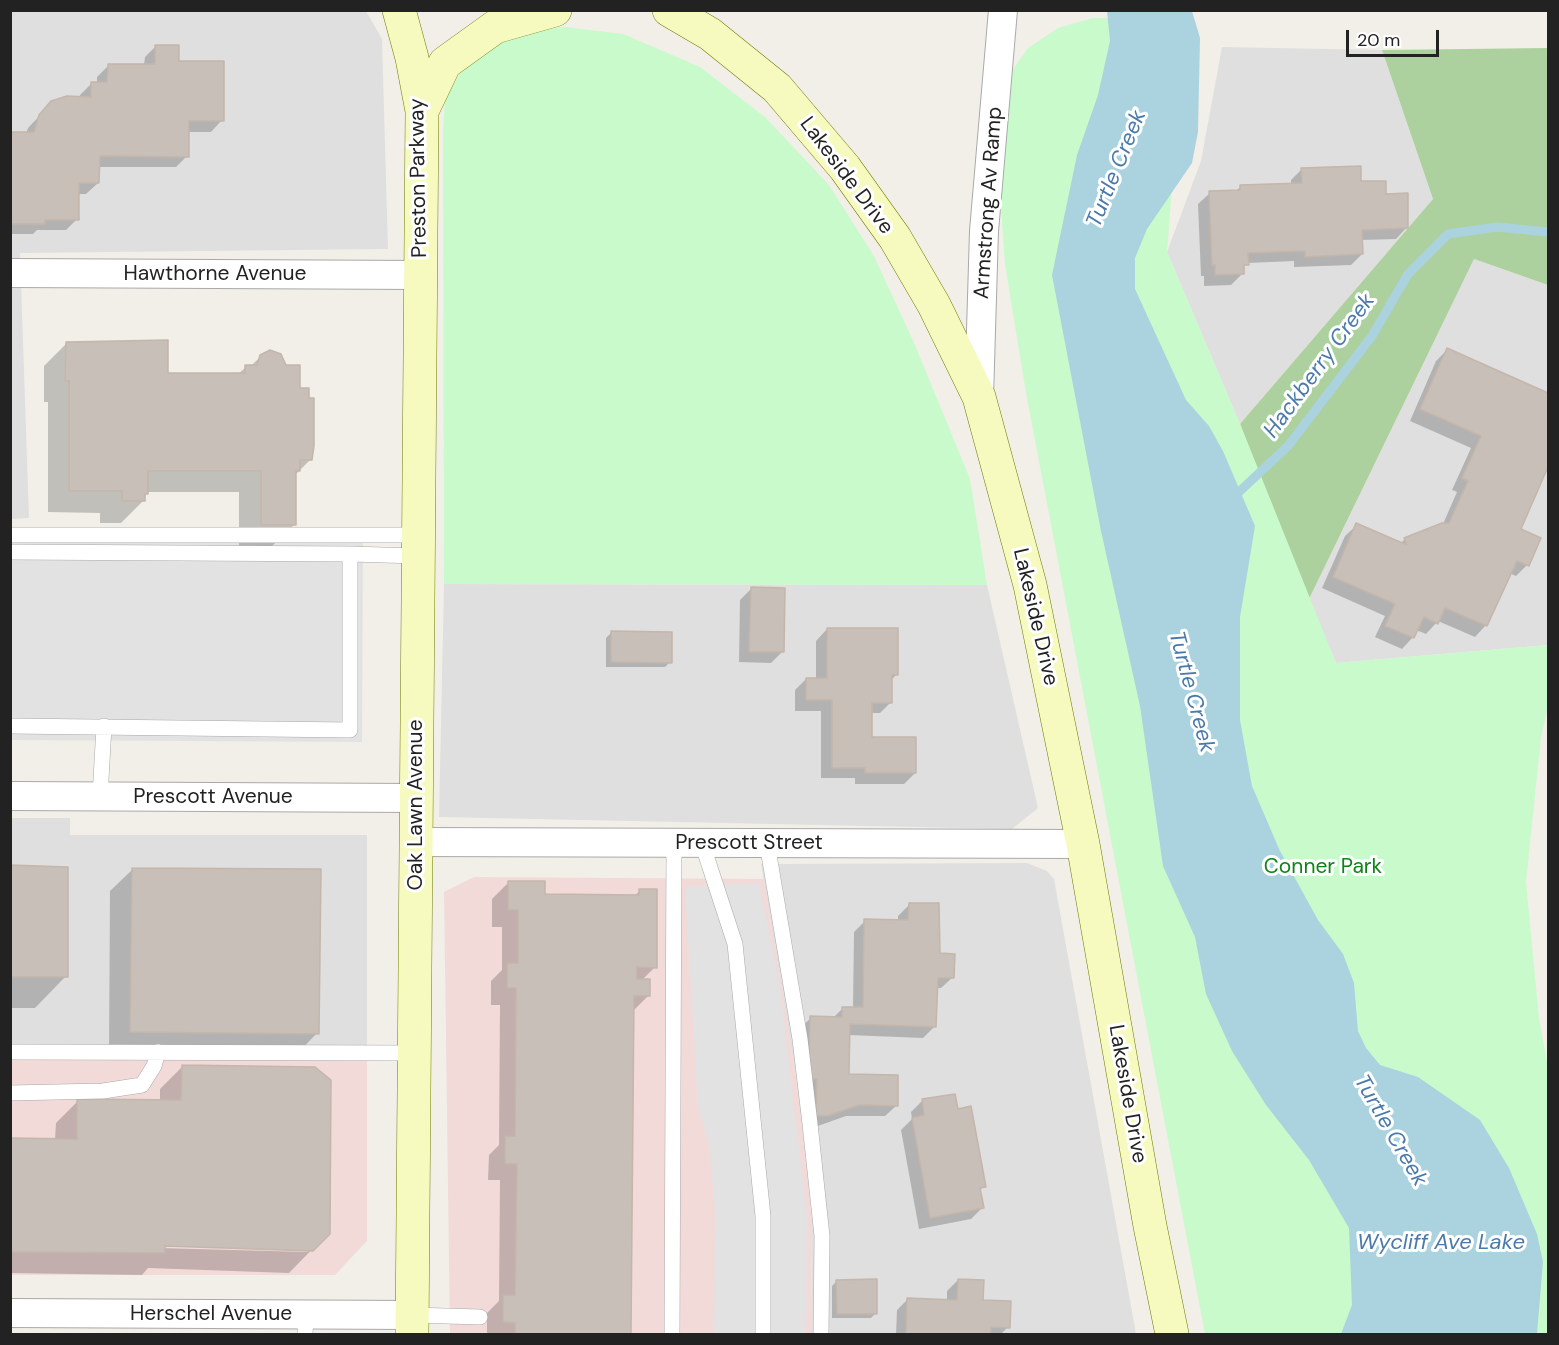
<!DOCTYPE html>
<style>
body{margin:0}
#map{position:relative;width:1559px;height:1345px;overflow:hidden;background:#f2efe9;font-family:"DM Sans",sans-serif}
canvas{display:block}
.frame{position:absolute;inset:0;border:12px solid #222;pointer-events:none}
.scale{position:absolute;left:1346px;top:30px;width:93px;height:27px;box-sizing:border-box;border:3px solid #222;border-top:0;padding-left:8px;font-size:18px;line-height:21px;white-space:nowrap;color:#222;-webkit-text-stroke:4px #fff;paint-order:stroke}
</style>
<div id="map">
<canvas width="1559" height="1345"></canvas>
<div class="frame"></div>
<div class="scale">20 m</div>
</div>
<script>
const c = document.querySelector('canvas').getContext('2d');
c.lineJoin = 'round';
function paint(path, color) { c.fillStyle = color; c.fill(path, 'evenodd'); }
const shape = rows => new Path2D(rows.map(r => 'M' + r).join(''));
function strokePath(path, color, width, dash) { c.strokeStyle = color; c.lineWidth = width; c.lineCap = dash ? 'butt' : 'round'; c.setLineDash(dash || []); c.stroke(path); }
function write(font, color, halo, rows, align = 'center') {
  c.font = font + ' "DM Sans",sans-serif'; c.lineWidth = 6; c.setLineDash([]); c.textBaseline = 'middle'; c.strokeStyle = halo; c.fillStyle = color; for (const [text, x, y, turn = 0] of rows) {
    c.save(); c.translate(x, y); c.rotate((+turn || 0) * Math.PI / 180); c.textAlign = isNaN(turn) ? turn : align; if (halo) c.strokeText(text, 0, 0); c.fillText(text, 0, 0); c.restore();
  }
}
const residential = shape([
 [10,11,366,11,382,39,388,249,20,253,29,518,11,519],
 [1222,47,1382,50,1433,199,1240,424,1167,252,1201,161],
 [1474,259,1548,285,1548,645,1336,663,1309,599],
 [444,584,987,585,1038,808,1012,829,439,817],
 [11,818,70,818,70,835,367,835,367,1059,11,1059],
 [1027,863,1047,871,1054,879,1136,1334,811,1334,812,1220,802,1114,761,864]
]);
const commercial = shape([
 [474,877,764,879,802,1114,812,1220,811,1334,450,1334,444,892],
 [10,1059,367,1059,367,1241,335,1275,11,1275]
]);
const forest = shape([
 [1548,48,1548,285,1474,259,1309,599,1240,424,1433,199,1382,50]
]);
const park = shape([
 [1093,18,1185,18,1167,252,1240,424,1336,663,1548,645,1548,707,1541,737,1526,882,1539,1018,1548,1067,1548,1334,1205,1334,1026,393,1005,264,998,167,1007,78,1028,48,1058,28],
 [566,27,623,34,700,67,766,118,829,185,874,256,915,345,970,479,987,585,444,584,443,131,445,100,461,72,488,47,521,32]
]);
const parking = shape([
 [11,539,363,541,362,742,11,740],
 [759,883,780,988,807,1216,806,1334,714,1334,715,1210,709,1144,698,1108,685,887]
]);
const water = shape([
 [1107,11,1192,11,1200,38,1198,132,1192,163,1147,229,1135,258,1135,289,1186,400,1209,426,1223,451,1255,526,1240,617,1240,720,1252,786,1280,851,1318,920,1343,954,1354,983,1358,1031,1366,1048,1380,1065,1418,1077,1480,1120,1509,1168,1537,1234,1543,1262,1537,1334,1341,1334,1352,1305,1349,1228,1309,1160,1266,1105,1232,1051,1206,994,1195,937,1163,866,1140,706,1101,531,1052,275,1077,155,1098,95,1110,41]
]);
const shadow = shape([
 [156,46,178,62,222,120,211,132,187,132,187,156,176,167,98,167,98,183,86,194,77,194,77,219,66,230,37,230,33,234,10,234,10,134,26,134,28,128,52,103,80,98,80,95,91,84,97,84,97,77,109,65,144,65,145,57],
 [1302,169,1360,183,1407,227,1396,239,1361,240,1362,254,1351,265,1294,267,1294,261,1247,263,1242,269,1242,274,1231,285,1204,286,1204,276,1201,276,1198,204,1210,193,1235,192,1240,187,1291,185,1291,180],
 [66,344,166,375,237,375,246,367,251,366,261,356,298,389,311,459,295,475,295,524,272,546,239,546,239,492,147,492,143,501,121,523,100,523,100,513,48,512,48,402,44,402,44,366],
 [1447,350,1548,395,1548,471,1545,470,1519,530,1527,565,1516,576,1509,573,1486,625,1475,637,1438,621,1426,634,1416,630,1413,637,1402,649,1375,637,1385,616,1322,588,1345,536,1357,525,1400,544,1405,539,1443,524,1457,492,1452,490,1471,448,1410,421,1436,361],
 [751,589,782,652,771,663,739,662,740,600],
 [827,629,897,674,891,680,891,702,880,713,871,713,871,738,915,773,904,784,855,784,855,778,821,778,821,711,795,711,795,690,806,679,816,679,816,641],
 [611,633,670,662,665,667,606,667,606,638],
 [10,867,66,976,35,1008,10,1008],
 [133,869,317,1033,295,1056,109,1054,110,891],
 [509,882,543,895,634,896,640,891,655,967,642,980,649,995,632,1012,630,1334,487,1334,487,1313,499,1301,500,1180,488,1180,489,1155,499,1145,500,1005,491,1005,491,981,502,970,502,927,492,927,492,899],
 [909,905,953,977,941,988,936,988,934,1027,923,1038,848,1035,848,1075,897,1105,885,1116,846,1116,815,1127,807,1089,798,1089,799,1029,811,1018,833,1018,843,1008,853,1009,854,932,865,921,898,921,898,916],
 [182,1067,328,1233,289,1273,148,1268,142,1275,10,1273,10,1140,55,1140,56,1123,78,1101,160,1102,160,1089],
 [158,1245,308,1249,308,1252,158,1248],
 [922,1101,956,1110,984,1186,979,1191,982,1208,971,1219,919,1229,901,1130,912,1119,911,1112],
 [958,1280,1008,1327,1001,1334,896,1334,897,1310,908,1299,947,1301,947,1291],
 [837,1281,876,1313,871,1318,832,1318,832,1286]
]);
const stream = shape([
 [1230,496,1240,491,1288,446,1372,336,1408,274,1448,234,1497,227,1548,232]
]);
const building = shape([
 [155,45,179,45,179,61,224,61,224,121,189,121,189,157,100,156,99,183,79,183,79,220,45,220,45,224,10,224,10,132,34,132,39,115,51,101,67,96,91,97,91,82,107,82,108,64,155,64,155,45],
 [1361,166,1361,181,1386,181,1386,194,1408,193,1408,228,1362,230,1363,254,1305,257,1305,251,1248,253,1249,265,1244,265,1244,274,1215,275,1215,265,1212,265,1209,191,1240,190,1240,185,1302,183,1301,168,1361,166],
 [168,340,168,373,245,373,245,365,257,365,260,355,270,350,281,354,286,365,300,365,300,388,309,388,309,398,314,398,314,446,312,460,300,460,300,471,296,471,296,525,261,525,261,471,148,471,148,494,145,494,145,501,122,501,122,491,69,491,69,381,65,381,66,342,168,340],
 [1447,348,1548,393,1548,467,1521,529,1541,538,1529,566,1517,561,1487,626,1445,608,1438,624,1424,617,1414,638,1385,626,1395,604,1333,577,1356,523,1407,545,1404,538,1442,523,1449,523,1468,481,1462,478,1481,436,1420,409,1447,348],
 [751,587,785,588,784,652,749,652,751,587],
 [827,628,898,628,898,675,892,675,892,703,872,703,872,737,916,737,916,773,865,773,865,768,832,768,832,700,806,700,806,678,827,678,827,628],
 [611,631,672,632,672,663,611,662,611,631],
 [10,865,68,867,68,977,10,977,10,865],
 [132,868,321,869,319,1034,130,1032,132,868],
 [508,881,545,881,545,894,639,895,639,889,657,889,657,968,637,967,637,979,650,979,650,996,634,996,631,1334,515,1334,515,1323,503,1322,503,1295,515,1295,517,1164,505,1164,505,1136,515,1136,516,988,507,988,507,963,518,963,518,910,508,910,508,881],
 [909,903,939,903,940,953,955,954,954,978,938,978,936,1027,850,1024,849,1074,898,1075,898,1106,859,1105,827,1116,816,1116,817,1079,809,1079,810,1016,842,1017,842,1007,863,1007,864,919,908,920,909,903],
 [182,1065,315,1067,331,1080,330,1234,313,1251,165,1246,165,1253,10,1252,10,1138,77,1139,77,1099,181,1100,182,1065],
 [955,1094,958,1109,971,1106,986,1187,980,1188,984,1208,930,1218,912,1118,924,1115,922,1099,955,1094],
 [877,1279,877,1314,837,1314,836,1280,877,1279],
 [958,1279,984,1280,983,1300,1011,1301,1010,1328,991,1327,991,1334,906,1334,907,1298,957,1300,958,1279]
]);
const service = shape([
 [10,535,418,535],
 [10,552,350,554,350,730,10,726],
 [350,554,417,556],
 [100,797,104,726],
 [702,843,735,944,763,1216,763,1334],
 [767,843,800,1039,810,1124,822,1236,821,1334],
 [10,1052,414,1053],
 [10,1093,103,1091,142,1085,154,1066,158,1052],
 [412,1315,480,1317],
 [305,1334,306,1315],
 [672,1334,674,843]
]);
const minor = shape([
 [10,273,420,275],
 [979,397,984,231,1003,10],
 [10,796,416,798],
 [416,842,1083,844],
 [10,1313,412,1315]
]);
const secondary = shape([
 [399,10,412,58,422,111,412,1334],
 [669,10,710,34,777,88,845,168,895,238,934,305,979,397,1030,585,1083,844,1150,1226,1172,1334],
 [422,111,445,63,495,27,555,10]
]);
const streetNames = [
 ["Lakeside Drive",846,176,53],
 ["Preston Parkway",419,178,-91],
 ["Armstrong Av Ramp",989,203,-86],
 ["Hawthorne Avenue",215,274],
 ["Lakeside Drive",1035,617,77],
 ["Prescott Avenue",213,797],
 ["Oak Lawn Avenue",416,805,-90],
 ["Prescott Street",749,843],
 ["Lakeside Drive",1127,1094,80],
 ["Herschel Avenue",211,1314]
];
const parkNames = [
 ["Conner Park",1323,867]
];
const waterNames = [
 ["Turtle Creek",1117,169,-68],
 ["Hackberry Creek",1320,366,-54],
 ["Turtle Creek",1191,692,75],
 ["Turtle Creek",1390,1131,60],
 ["Wycliff Ave Lake",1441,1243]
];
paint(residential, '#e0dfdf');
paint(commercial, '#f2dad9');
paint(forest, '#add19e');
paint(park, '#c8facc');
paint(parking, '#e2e2e2');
paint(water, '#aad3df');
paint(shadow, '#0003');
strokePath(stream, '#aad3df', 9);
paint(building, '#c7bfb8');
strokePath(building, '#c4b6ab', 1.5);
strokePath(service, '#a9a9a9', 16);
strokePath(minor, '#a9a9a9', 30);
strokePath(secondary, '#707d05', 34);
strokePath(service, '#fff', 15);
strokePath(minor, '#fff', 28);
strokePath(secondary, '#f7fabf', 33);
write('21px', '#222', '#fff', streetNames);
write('21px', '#0c8416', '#fff', parkNames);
write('italic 22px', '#4a7aab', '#fff', waterNames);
</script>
